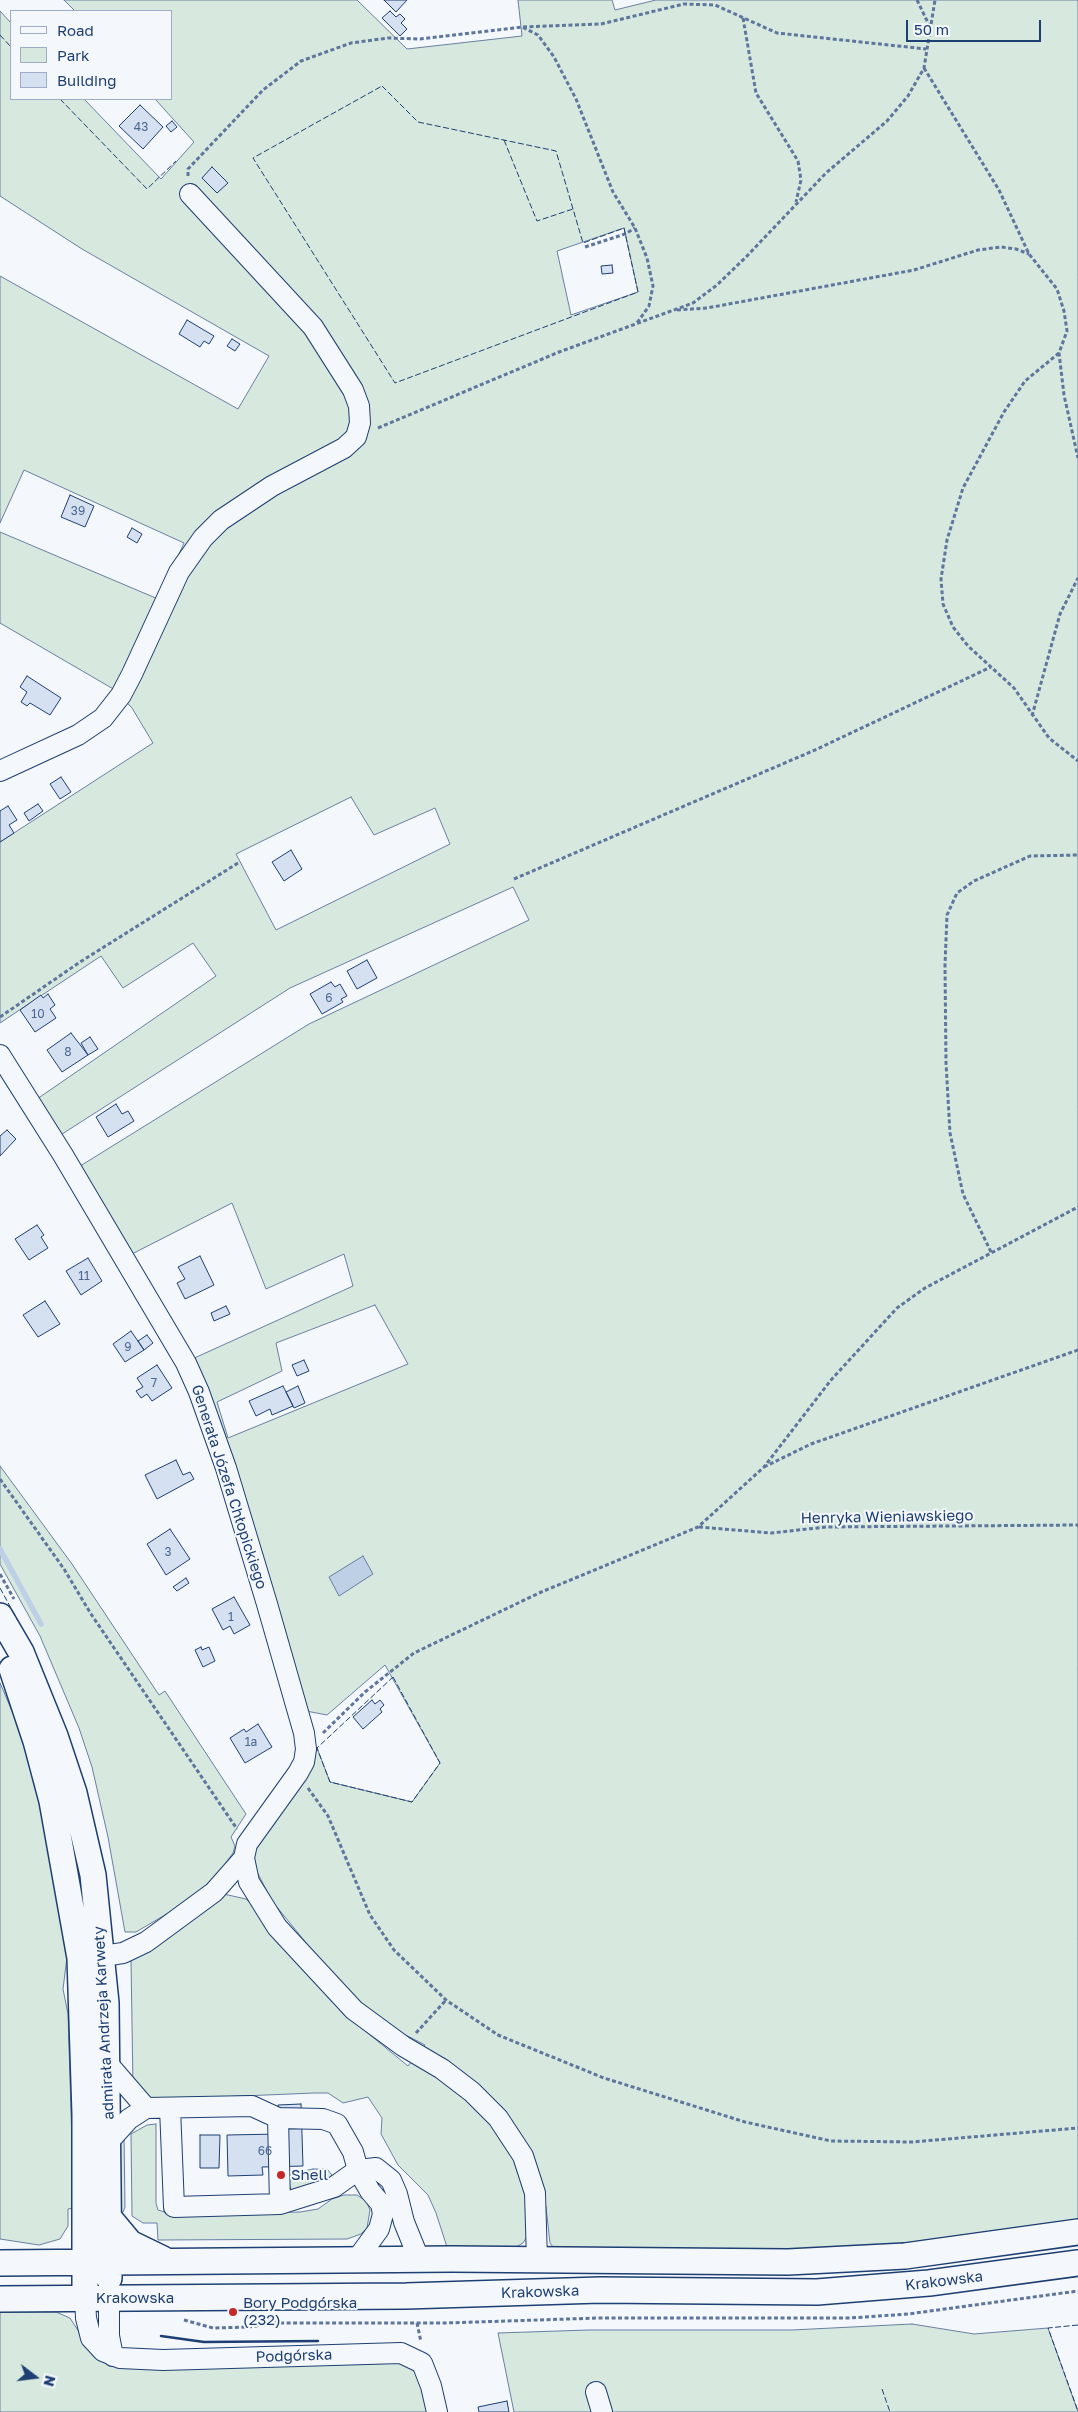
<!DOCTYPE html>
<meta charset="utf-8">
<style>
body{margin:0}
#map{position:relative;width:1078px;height:2412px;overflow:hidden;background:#f4f7fb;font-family:"Golos Text",sans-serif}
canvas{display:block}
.legend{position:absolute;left:10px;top:10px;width:162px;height:90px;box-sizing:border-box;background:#f4f7fb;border:1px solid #9eadc5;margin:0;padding:6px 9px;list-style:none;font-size:15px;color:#1d3f73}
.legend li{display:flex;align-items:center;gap:10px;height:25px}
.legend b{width:25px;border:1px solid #9eadc5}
.north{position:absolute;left:10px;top:2352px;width:50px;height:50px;-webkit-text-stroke:4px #f4f7fb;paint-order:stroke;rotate:105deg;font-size:14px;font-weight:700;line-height:20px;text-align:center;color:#1d3f73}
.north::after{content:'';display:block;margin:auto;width:18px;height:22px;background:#1d3f73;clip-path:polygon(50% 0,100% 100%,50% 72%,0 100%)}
.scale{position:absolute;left:906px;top:20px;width:135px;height:22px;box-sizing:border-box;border:2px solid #1d3f73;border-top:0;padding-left:6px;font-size:15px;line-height:18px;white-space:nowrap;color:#1d3f73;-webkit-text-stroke:4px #f4f7fb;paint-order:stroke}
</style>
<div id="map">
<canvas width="1078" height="2412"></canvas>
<ul class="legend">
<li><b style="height:6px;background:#f4f7fb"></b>Road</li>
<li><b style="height:14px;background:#d7e8df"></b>Park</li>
<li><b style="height:14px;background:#d5e0f0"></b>Building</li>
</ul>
<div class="north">N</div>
<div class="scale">50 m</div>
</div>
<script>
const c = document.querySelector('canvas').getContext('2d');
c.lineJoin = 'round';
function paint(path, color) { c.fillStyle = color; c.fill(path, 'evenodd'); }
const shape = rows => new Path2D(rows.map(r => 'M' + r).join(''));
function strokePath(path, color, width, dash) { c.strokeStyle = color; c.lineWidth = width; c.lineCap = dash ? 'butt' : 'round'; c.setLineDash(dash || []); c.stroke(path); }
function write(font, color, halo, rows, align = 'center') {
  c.font = font + ' "Golos Text",sans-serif'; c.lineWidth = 4; c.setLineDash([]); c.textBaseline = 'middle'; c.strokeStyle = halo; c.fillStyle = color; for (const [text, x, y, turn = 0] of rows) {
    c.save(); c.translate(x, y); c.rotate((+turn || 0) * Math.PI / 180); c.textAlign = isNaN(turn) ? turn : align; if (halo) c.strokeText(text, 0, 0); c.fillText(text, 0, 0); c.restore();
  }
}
const green = shape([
 [64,0,357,0,407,49,522,36,518,0,612,0,615,10,656,0,1078,0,1078,2219,883,2246,793,2250,556,2251,550,2243,546,2207,541,2190,529,2233,523,2243,516,2247,447,2247,436,2213,428,2195,398,2165,381,2134,382,2118,368,2097,343,2103,328,2093,314,2093,147,2100,133,2087,131,1960,219,1893,246,1899,263,1913,347,2016,408,2066,425,2045,392,2028,361,2004,338,1982,272,1901,253,1864,254,1845,308,1770,317,1748,330,1782,412,1802,440,1763,385,1665,327,1715,306,1711,190,1360,353,1286,344,1254,266,1289,232,1203,128,1256,77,1168,309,1024,529,920,513,887,290,988,59,1136,37,1099,216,976,193,943,123,988,101,956,0,1023,0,842,153,743,132,708,115,690,0,623,0,532,158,599,184,543,24,470,0,523,0,276,238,409,269,356,82,249,0,196,0,11,11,23,11,99,84,99,161,179,194,142,155,99,171,99,171,11,75,11,64,0],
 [624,228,638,292,571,315,557,251,624,228],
 [351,797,374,835,435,808,450,844,276,930,236,854,351,797],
 [375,1305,408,1364,228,1438,217,1402,282,1371,276,1343,375,1305],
 [0,1466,72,1564,159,1695,165,1691,246,1814,231,1837,235,1846,233,1853,214,1879,175,1909,136,1932,125,1932,108,1837,92,1767,79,1728,40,1636,0,1564,0,1466],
 [0,1683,30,1753,57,1885,67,1957,63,1989,68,2014,74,2208,68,2209,68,2226,60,2239,39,2245,0,2239,0,1683],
 [156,2124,156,2203,158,2210,175,2215,300,2212,318,2209,332,2199,344,2195,357,2195,366,2201,370,2210,367,2228,361,2234,347,2239,158,2240,157,2223,143,2223,132,2216,131,2134,147,2125,156,2124],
 [124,2133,125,2207,123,2212,119,2213,120,2140,124,2133],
 [313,2169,327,2169,332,2175,321,2185,298,2193,291,2190,288,2180,290,2174,313,2169],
 [0,2312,56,2312,70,2318,92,2352,397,2359,410,2364,418,2373,429,2412,0,2412,0,2312],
 [912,2324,974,2334,1048,2328,1078,2412,514,2412,498,2333,588,2330,792,2330,912,2324]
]);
const water = shape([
 [363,1556,373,1574,339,1596,329,1577,363,1556]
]);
const stream = shape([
 [0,1549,41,1624]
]);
const building = shape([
 [384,0,407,0,396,12,384,0],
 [390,11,396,17,400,14,405,19,401,23,407,29,400,36,382,18,390,11],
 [140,105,163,127,143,149,119,126,140,105],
 [172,121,177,127,171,132,166,126,172,121],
 [212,167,228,183,217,193,202,178,212,167],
 [612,265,613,273,602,274,601,266,612,265],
 [187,320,214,336,209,344,204,341,200,347,179,334,187,320],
 [232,339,240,344,235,351,227,346,232,339],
 [70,495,94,506,85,527,61,517,70,495],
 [132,528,142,534,137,543,127,537,132,528],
 [27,676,61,698,50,715,30,703,27,706,21,702,27,692,20,687,27,676],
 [61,777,71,792,60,799,50,784,61,777],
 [38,804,43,811,29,821,24,813,38,804],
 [8,806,17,820,9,825,14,833,0,842,0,811,8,806],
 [291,850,302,869,284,881,272,862,291,850],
 [367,960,377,978,357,989,347,971,367,960],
 [331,982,335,987,340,984,347,996,341,999,343,1002,322,1014,310,994,331,982],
 [48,994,55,1005,50,1009,56,1018,35,1032,20,1010,41,995,43,998,48,994],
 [71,1033,88,1055,62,1072,47,1050,71,1033],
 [90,1037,98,1049,88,1055,81,1043,90,1037],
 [116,1104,122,1114,128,1111,134,1121,108,1137,96,1117,116,1104],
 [7,1130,16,1139,0,1156,0,1136,7,1130],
 [37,1225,44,1235,41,1237,48,1248,29,1260,15,1239,37,1225],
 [200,1256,214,1285,185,1299,177,1283,185,1279,178,1267,200,1256],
 [88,1258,102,1281,81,1295,66,1271,88,1258],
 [45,1301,60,1324,38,1337,23,1315,45,1301],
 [226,1306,230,1314,214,1321,211,1313,226,1306],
 [131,1331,144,1350,125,1362,113,1344,131,1331],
 [147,1335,153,1343,144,1350,138,1341,147,1335],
 [304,1360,309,1371,297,1376,292,1365,304,1360],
 [157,1365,172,1388,152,1401,147,1394,141,1398,136,1391,143,1387,137,1378,157,1365],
 [283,1386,293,1406,272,1415,270,1409,256,1416,249,1401,283,1386],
 [298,1386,305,1403,294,1408,286,1392,298,1386],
 [176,1460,183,1475,190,1472,194,1479,157,1499,145,1475,176,1460],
 [170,1529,190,1559,166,1575,147,1544,170,1529],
 [186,1578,189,1583,177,1591,173,1587,186,1578],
 [234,1597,250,1625,234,1634,230,1626,223,1630,212,1609,234,1597],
 [201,1647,202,1650,209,1647,215,1661,203,1667,195,1650,201,1647],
 [372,1700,375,1704,380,1700,384,1705,380,1709,382,1712,363,1729,353,1717,372,1700],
 [258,1724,272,1747,245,1763,230,1738,244,1729,246,1732,258,1724],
 [301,2104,303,2166,262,2167,263,2175,228,2176,227,2135,279,2134,278,2105,301,2104],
 [200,2135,220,2135,219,2168,200,2168,200,2135],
 [507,2401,509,2412,479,2412,478,2407,507,2401]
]);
const path = shape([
 [917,0,930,27],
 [743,18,756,93,798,161,801,180,796,202],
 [523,27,601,24,684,4,715,5,777,33,926,49],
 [924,68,999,190,1029,254,1057,289,1064,311,1067,331,1059,353,1064,395,1078,458],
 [188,176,188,169,263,90,301,61,351,43,388,38,420,39,522,27,538,35,554,57,576,99,613,192,635,228,647,258,653,286,649,306,637,323],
 [585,247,625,234,635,228],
 [677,310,707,308,914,270,978,250,1001,247,1016,249,1029,254],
 [1059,353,1025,381,1004,412,963,488,947,540,941,579,943,604,953,627,968,646,1014,688,1049,738,1078,761],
 [378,428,559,352,693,303,717,285,746,257,826,173,887,121,908,96,924,68,935,0],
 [1032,716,1060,614,1078,578],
 [514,879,815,750,991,667],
 [0,1017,80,962,238,863],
 [991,1252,963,1194,950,1133,946,1063,945,965,947,915,957,893,974,881,1030,856,1078,855],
 [764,1467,811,1444,1078,1350],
 [0,1479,64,1569,91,1614,237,1829],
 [699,1527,771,1533,826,1527,1078,1525],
 [0,1574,14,1599],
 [323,1733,365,1692,414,1653,539,1593,698,1527,764,1467,831,1380,897,1308,925,1288,1078,1207],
 [308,1788,328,1816,370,1915,394,1950,446,2000,498,2035,604,2078,745,2122,831,2141,912,2142,1078,2128],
 [416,2033,446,2000],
 [184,2320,213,2328,249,2327,276,2323,445,2323,599,2318,850,2318,908,2314,1078,2291],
 [417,2323,421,2342]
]);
const minor = shape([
 [0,771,78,735,103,718,121,695,132,674,179,572,203,538,221,520,272,486,344,448,356,437,360,423,359,406,353,390,313,327,190,194],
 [0,1055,63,1155,186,1363,199,1392,226,1468,267,1604,304,1733,306,1749,304,1762,298,1773,247,1844,244,1858,249,1882,277,1927,354,2010,403,2046,442,2069,472,2092,498,2118,523,2156,535,2193,537,2260],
 [103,1956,123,1953,146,1942,214,1892,244,1858],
 [108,2064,146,2108],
 [170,2108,174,2207,280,2204],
 [278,2118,280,2204,334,2187,358,2170,376,2168,391,2180,397,2194,404,2222,419,2259],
 [109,2141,129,2119,146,2108,252,2106,278,2118,323,2119,337,2124,353,2152,358,2170,370,2191,381,2204,383,2214,379,2229,357,2259],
 [85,2298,86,2318,91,2338,103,2351,120,2358,163,2360,401,2353,422,2363,431,2386,437,2412],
 [109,2298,109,2336,113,2356],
 [596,2392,602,2412]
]);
const major = shape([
 [0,1616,21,1652,55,1736,74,1793,93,1875,106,2003,109,2278],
 [12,1669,36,1741,52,1801,80,1958,85,2114,85,2298],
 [110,2219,130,2243,163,2259],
 [0,2263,452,2259,788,2262,905,2256,1078,2232],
 [0,2299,406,2296,600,2290,817,2292,929,2283,1078,2263]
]);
const fence = shape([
 [0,35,11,47],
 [382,86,418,122,556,151,583,243,624,228,638,292,395,383,253,158,382,86],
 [60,99,147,189,176,161],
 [504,140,537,221,573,209],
 [0,1588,18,1621],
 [393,1677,440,1763,412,1802,330,1782,317,1748,393,1677],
 [1078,2325,1048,2328,1078,2411],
 [882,2389,890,2412]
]);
const wall = shape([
 [161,2336,204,2342,318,2341]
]);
const markers = [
 [281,2175,5,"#c62828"],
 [233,2312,5,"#c62828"]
];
const numberNames = [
 ["43",141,127],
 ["39",78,511],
 ["6",329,998],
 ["10",38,1014],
 ["8",68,1052],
 ["11",84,1276],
 ["9",128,1347],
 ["7",154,1383],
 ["3",168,1552],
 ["1",231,1617],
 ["1a",251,1742],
 ["66",265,2151]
];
const streetNames = [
 ["Generała Józefa Chłopickiego",229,1487,72],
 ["Henryka Wieniawskiego",887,1517,-1],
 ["admirała Andrzeja Karwety",104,2023,-93],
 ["Krakowska",944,2281,-7],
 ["Krakowska",540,2292,-2],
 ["Krakowska",135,2298],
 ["Podgórska",294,2356,-2]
];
const poiNames = [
 ["Shell",291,2175],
 ["Bory Podgórska",243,2303],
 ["(232)",243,2320]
];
paint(green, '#d7e8df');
strokePath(green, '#687fa3', 1);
paint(water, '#bed0e5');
strokePath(water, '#687fa3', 1);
strokePath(stream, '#bed0e5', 5.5);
paint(building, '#d5e0f0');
strokePath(building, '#1d3f73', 1);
strokePath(minor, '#1d3f73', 22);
strokePath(major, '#1d3f73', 28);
strokePath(path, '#5e769c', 3, [4, 2.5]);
strokePath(minor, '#f4f7fb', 20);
strokePath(major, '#f4f7fb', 25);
strokePath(fence, '#1d3f73', 1, [6, 2.5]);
strokePath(wall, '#1d3f73', 2.5);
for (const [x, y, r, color] of markers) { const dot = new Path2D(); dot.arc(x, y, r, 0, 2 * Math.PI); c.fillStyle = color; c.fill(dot); strokePath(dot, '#f4f7fb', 2); }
write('12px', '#4b6792', null, numberNames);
write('15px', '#1d3f73', '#f4f7fb', streetNames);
write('15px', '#1d3f73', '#f4f7fb', poiNames, 'left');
</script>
